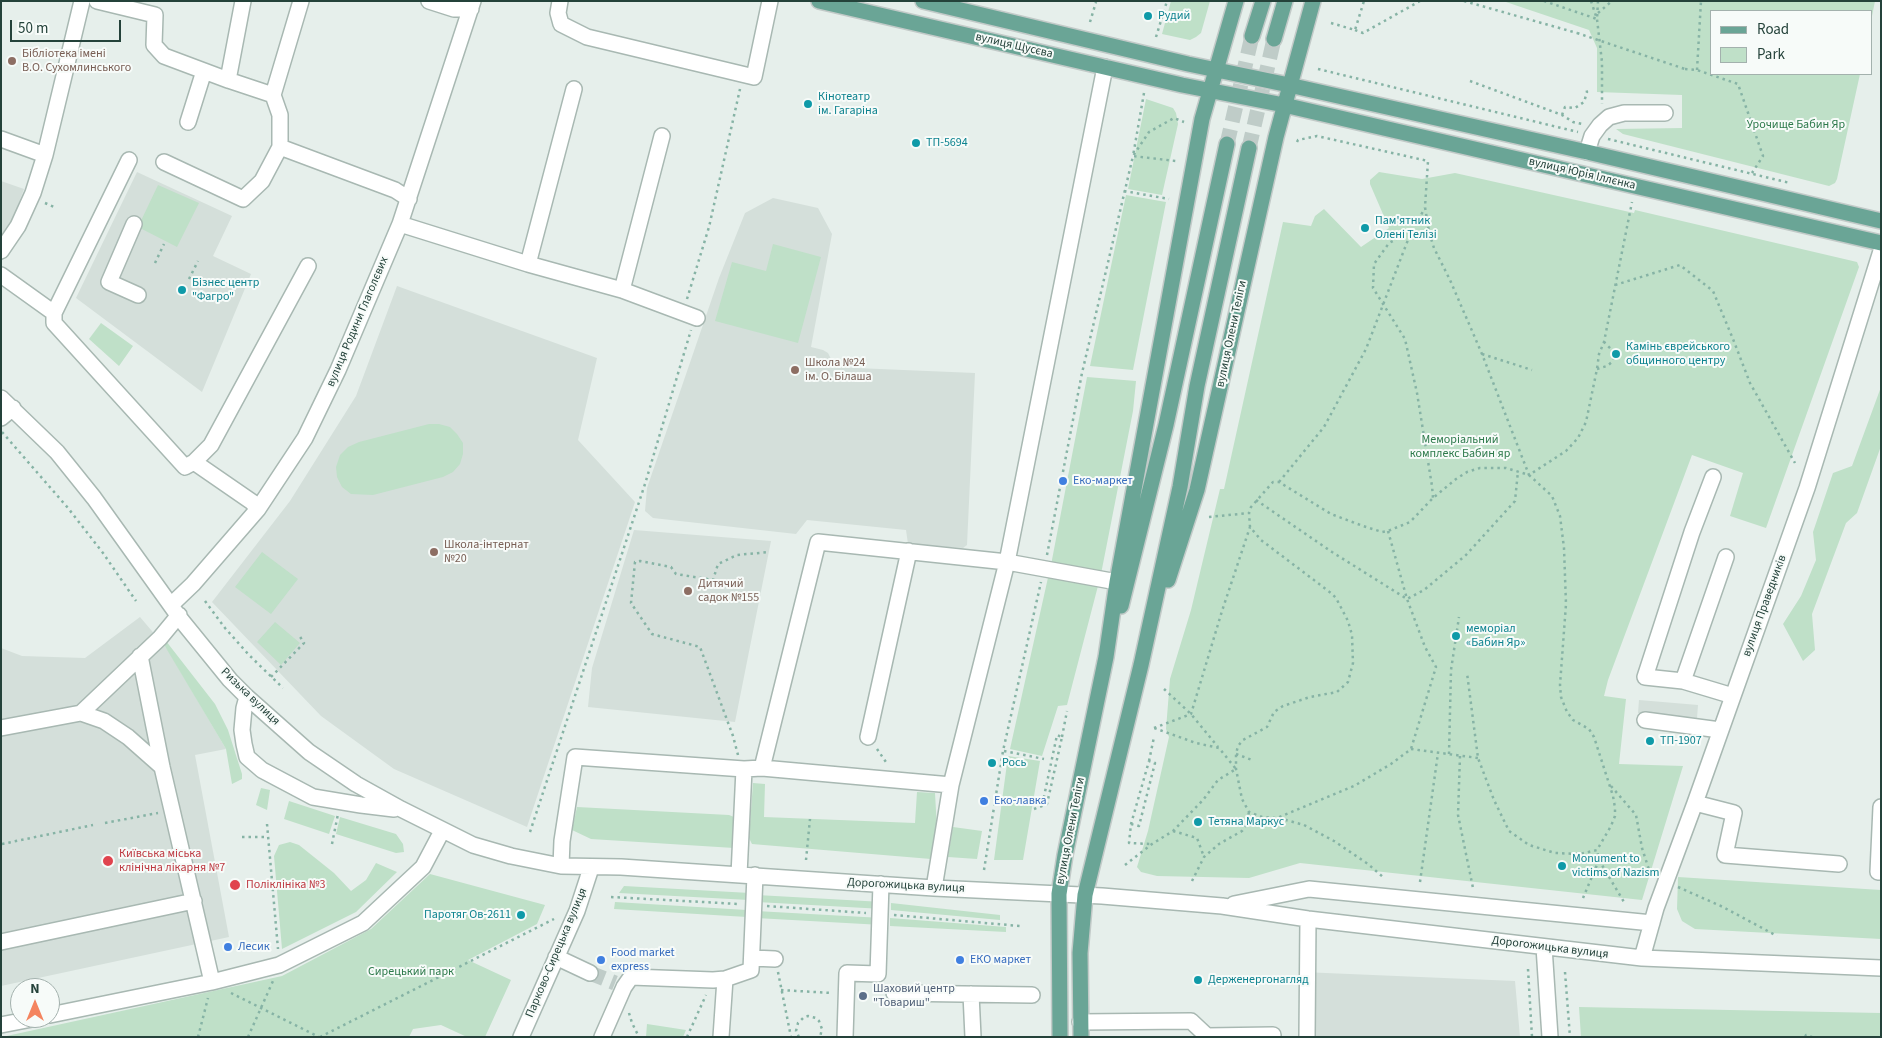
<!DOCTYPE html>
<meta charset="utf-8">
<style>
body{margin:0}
#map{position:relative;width:1882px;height:1038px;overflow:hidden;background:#e6efeb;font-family:"Source Sans 3",sans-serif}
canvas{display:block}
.frame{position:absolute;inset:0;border:2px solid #24423a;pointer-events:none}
.legend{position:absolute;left:1710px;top:10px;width:162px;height:65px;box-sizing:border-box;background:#f7fbf9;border:1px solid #a3b1ad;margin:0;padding:6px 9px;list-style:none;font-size:15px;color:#24423a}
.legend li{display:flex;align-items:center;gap:10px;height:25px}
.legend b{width:25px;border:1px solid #a3b1ad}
.north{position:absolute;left:10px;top:978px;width:50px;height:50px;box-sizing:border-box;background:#f7fbf9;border:1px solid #a3b1ad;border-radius:50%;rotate:0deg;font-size:14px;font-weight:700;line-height:20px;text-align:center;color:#24423a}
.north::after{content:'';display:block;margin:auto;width:18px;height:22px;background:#f4845f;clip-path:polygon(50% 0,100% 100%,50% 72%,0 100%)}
.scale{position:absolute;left:10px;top:20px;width:111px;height:22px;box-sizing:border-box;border:2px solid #24423a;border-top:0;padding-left:6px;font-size:15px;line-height:18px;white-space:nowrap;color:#24423a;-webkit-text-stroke:4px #f7fbf9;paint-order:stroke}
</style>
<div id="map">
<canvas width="1882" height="1038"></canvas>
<div class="frame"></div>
<ul class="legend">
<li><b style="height:6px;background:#6aa596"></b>Road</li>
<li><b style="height:14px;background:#bfe0c8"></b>Park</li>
</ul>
<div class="north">N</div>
<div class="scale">50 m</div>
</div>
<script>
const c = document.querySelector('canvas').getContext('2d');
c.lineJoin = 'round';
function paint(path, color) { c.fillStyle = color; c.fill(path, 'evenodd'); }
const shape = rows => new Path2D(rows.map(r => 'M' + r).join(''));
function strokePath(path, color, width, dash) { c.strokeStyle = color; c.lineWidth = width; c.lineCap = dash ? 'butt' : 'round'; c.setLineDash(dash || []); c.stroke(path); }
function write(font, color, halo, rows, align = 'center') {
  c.font = font + ' "Source Sans 3",sans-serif'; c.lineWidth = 4; c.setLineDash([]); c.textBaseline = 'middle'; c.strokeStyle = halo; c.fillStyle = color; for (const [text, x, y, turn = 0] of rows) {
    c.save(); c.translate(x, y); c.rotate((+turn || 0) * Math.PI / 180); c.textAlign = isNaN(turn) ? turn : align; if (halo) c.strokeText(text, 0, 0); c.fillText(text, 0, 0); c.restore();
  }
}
const built = shape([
 [137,172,232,216,213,256,251,274,202,392,76,298],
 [1,181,24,189,12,222,1,238],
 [773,198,818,208,832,234,811,347,823,350,828,353,832,361,832,367,975,373,967,545,963,548,908,544,906,530,807,520,796,534,653,518,645,511,647,488,719,278,745,213],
 [397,286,597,358,578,440,635,502,527,827,394,769,321,716,212,602,290,501,356,396],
 [634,530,771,541,735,722,588,707,592,668],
 [140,617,168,650,226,749,195,755,229,937,1,986,1,648,22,656,85,658],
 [1639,700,1698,705,1697,718,1638,713],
 [1302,972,1515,981,1520,1037,1301,1037]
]);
const green = shape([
 [1171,1,1210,1,1201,33,1196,37,1190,40,1162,34],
 [1503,1,1875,1,1871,21,1871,11,1711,11,1711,74,1860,74,1837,179,1835,183,1829,186,1623,134,1616,129,1682,128,1682,95,1597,92,1597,48,1589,30],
 [1146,99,1173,108,1176,113,1178,124,1162,195,1128,189],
 [1379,172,1422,179,1455,173,1634,213,1635,210,1857,262,1859,267,1766,528,1730,516,1743,473,1692,455,1608,680,1604,696,1626,699,1619,764,1683,766,1642,900,1300,863,1249,878,1157,876,1141,872,1137,867,1148,831,1169,737,1166,729,1170,679,1191,610,1220,489,1224,489,1283,222,1311,226,1315,216,1324,209,1361,247,1389,228,1370,184,1370,180],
 [158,185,199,203,177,247,138,227],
 [1126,195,1166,202,1133,370,1090,366],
 [773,244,821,257,798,343,715,321,732,262,766,271],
 [101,323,133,346,119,366,89,339],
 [1087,377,1136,381,1133,411,1101,574,1051,565],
 [1881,387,1881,446,1857,513,1846,523,1812,614,1815,650,1803,661,1783,624,1801,596,1816,560,1813,532,1833,473,1852,466],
 [429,424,439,424,450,427,457,434,463,443,463,454,460,464,453,472,443,477,373,495,351,494,342,487,337,477,336,467,340,455,348,447,359,442],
 [262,552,298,579,271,614,235,587],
 [1049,573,1099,582,1067,705,1058,706,1042,756,1010,749],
 [275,622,300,643,281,665,257,642],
 [166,641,215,704,228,730,242,774,242,779,232,784,226,749,163,643],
 [1008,756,1040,761,1023,860,994,860],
 [753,783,765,784,764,817,915,823,917,792,935,793,937,829,931,859,752,844,749,838],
 [261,788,270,790,267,810,256,805],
 [289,801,335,816,329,834,284,819],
 [577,807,729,815,734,817,734,848,591,839,572,830],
 [340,817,396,834,403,844,404,852,396,853,336,834],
 [953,827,982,831,977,859,948,857],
 [290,842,299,845,334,873,351,891,366,880,376,863,397,872,356,912,282,949,274,856,279,845],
 [430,874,545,905,537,924,468,960,511,980,485,1037,467,1037,441,1025,413,1029,409,1037,2,1037,282,976,371,929],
 [1678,877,1881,890,1881,939,1695,929,1682,921,1677,909],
 [624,886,750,893,749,900,619,893],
 [757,895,883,902,883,909,757,902],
 [615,902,747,910,747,917,614,909],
 [891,903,1000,915,1000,920,891,910],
 [756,911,882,918,882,925,756,918],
 [890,918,1006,927,1006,932,890,926],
 [1579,1007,1881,1013,1881,1037,1581,1037],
 [647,1024,686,1030,683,1037,646,1037]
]);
const minorTunnel = shape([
 [590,973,615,983]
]);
const majorTunnel = shape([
 [1227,144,1252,36],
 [1249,148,1274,39]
]);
const path = shape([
 [1464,1,1577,33],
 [1544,1,1597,19,1598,1],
 [1591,1,1597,19,1602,62,1602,104],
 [1598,13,1612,1],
 [1090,22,1096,2],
 [1331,23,1355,30,1364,1],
 [1355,30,1363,33,1420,1],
 [1156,37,1167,1],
 [1318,69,1578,132],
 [1685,69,1697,70,1738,84,1763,156,1752,173],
 [1697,70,1701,1],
 [1470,81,1562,115,1573,122,1582,124],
 [1144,93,1133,156,1176,161],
 [1562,115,1565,107,1575,108,1584,102,1587,92,1586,87],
 [1608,139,1790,183],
 [1297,142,1298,140,1317,136,1428,161,1425,207,1429,232,1434,248,1450,280,1482,354,1529,475,1566,451,1578,438,1586,422,1597,369,1599,354,1604,342,1632,202],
 [1124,191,1169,199],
 [45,203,54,207],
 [1410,232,1389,243,1374,264,1373,288,1405,339,1417,393,1432,486,1433,498],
 [155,263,164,244],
 [189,279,198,261],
 [1615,285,1680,265,1713,291,1733,339,1750,383,1795,463],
 [687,299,709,227,740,89],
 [1482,354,1532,370],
 [1597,369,1607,366,1612,362,1614,357,1613,351,1604,342],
 [2,432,68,508,103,553,136,601],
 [1279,482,1324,427,1366,349,1411,232,1425,208],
 [1256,500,1332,552,1407,599,1424,590,1466,555,1515,501,1518,471],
 [1209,517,1249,513],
 [1388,531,1407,599,1425,647,1436,667,1411,749,1391,764,1354,786,1277,818,1262,817,1249,812,1242,799,1236,769,1236,754,1238,746,1243,740,1267,727,1274,712,1283,706,1310,697,1337,692,1348,682,1353,663,1352,635,1348,621,1336,598,1331,593,1261,540,1250,527,1249,513,1251,507,1273,482,1279,482,1331,514,1363,526,1382,532,1388,531,1410,522,1433,498,1456,479,1467,472,1480,468,1506,468,1529,475,1552,496,1560,516,1564,548,1566,604,1560,685,1561,697,1567,712,1573,720,1589,729,1594,737,1613,796,1615,808,1615,816,1611,826,1597,850,1580,854,1555,853,1529,845,1509,831,1494,800,1478,758,1467,673],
 [1047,555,1082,373,1133,156,1149,132,1174,118,1184,122],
 [205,601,225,628,249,655,283,688],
 [271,677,304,643,299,635],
 [1164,689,1191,714,1218,747],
 [1154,728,1191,714,1222,611,1250,527],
 [1062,737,1067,711],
 [877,749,888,765],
 [1411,749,1478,758],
 [1004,751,1044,759],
 [1236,754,1252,760],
 [1449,754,1451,670,1459,617],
 [738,755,733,736,700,647,652,634,631,603,635,562,640,561,671,567,676,574,713,580,718,564,737,555,769,552],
 [1460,756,1458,815,1473,888],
 [1149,761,1154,737],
 [1611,786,1636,815,1642,848,1651,876],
 [1034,809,1042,806,1047,804,1062,737,1057,735,1042,806],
 [1279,818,1304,825,1334,841,1368,864,1383,877],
 [105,823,158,813],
 [267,824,278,949],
 [1131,824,1139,826,1155,763,1149,761,1131,824,1129,843,1151,844],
 [1173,831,1197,838,1204,857],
 [530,832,645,484,691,330],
 [242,837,268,837],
 [2,844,93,825],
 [332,844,338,814],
 [806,860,810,819],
 [1599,860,1624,902],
 [1125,865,1152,844,1173,831,1203,800,1218,780,1236,769,1219,748,1196,743,1154,728],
 [984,870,1003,751,1041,582],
 [1192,881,1204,857,1219,844,1242,831,1246,825,1249,812],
 [1420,882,1438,753],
 [1678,887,1723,907,1777,936],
 [611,897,739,904],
 [1583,898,1599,860,1597,850],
 [767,906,866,913],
 [894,915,1020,926],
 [1528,969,1532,1037],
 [778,972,791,1037],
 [1565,972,1570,1037],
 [781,990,832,993],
 [231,993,319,1037],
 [629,1013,632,1023,639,1037],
 [198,1037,208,998],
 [248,1037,273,981],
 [320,1037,554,919],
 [687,1037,706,995],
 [799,1037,796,1031,798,1023,804,1017,808,1016,816,1018,819,1021,822,1029,820,1037],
 [1805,1037,1806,1035,1812,1037]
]);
const minor = shape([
 [97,1,155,15,154,45,164,56,204,71,188,122],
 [429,1,454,9,471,9],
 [560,1,558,13,561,24,587,37,754,77,770,1],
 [204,71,228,80,243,1],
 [228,80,273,95,301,1],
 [1,139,45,155],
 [280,147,395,190,409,199],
 [1587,152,1592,136,1600,125,1609,117,1624,113,1665,113],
 [164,162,243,199,262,181,280,147,280,115,273,95],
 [134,224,109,282,138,295],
 [400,224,528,264,622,290,662,136],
 [1,251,18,226,33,193,45,155,82,1],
 [528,264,574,89],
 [1,275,54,313,54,323,185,467,194,462,252,502,258,509],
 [622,290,697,318],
 [54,313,129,160],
 [1,398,57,452,94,498,182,621,230,680,247,697,309,752,356,784,401,809,473,845,511,856,561,866,621,867,934,888,1102,896,1222,906,1308,919,1642,958,1881,968],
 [1,418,13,408],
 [194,462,211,445,308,266],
 [1726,557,1683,681,1733,696],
 [171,605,193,584,258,509,305,438,338,370,400,224,473,1],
 [140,656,162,767,212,982],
 [1683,681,1645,677,1692,532,1713,477],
 [247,697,244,708,242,730,244,744,247,757,262,770,313,797,361,805,394,809],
 [81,713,160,638,179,615],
 [1645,720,1720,730],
 [1,728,81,713,104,721,128,737,162,767],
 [868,737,909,551],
 [762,768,818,542,1007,562,1117,582],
 [1695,803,1734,813,1725,855,1839,864],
 [1881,807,1878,872,1881,872],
 [561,866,562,841,575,757,744,769,762,768,951,785],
 [739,875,744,769],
 [934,888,951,785,1007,562,1105,67],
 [1234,904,1309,889,1652,923],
 [1,942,194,901],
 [1544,947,1550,1037],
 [556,957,590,973],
 [752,958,775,959],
 [1642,958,1656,908,1695,803,1807,488,1881,251],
 [894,993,1032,995],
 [971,994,973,1037],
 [50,1015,212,982,279,965,363,923,423,867,442,831],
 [1080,1022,1191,1021,1207,1036,1273,1035],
 [1,1025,37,1018],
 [521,1037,577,911,591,868],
 [602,1037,624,987,631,977,713,980,725,979,751,970,755,875],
 [721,1037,725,979],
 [845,1037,847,973,878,974,881,884],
 [1307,1037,1308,919]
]);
const major = shape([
 [819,1,1182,85,1284,105,1881,243],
 [923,1,1188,64,1289,85,1587,152,1881,221],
 [1252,36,1263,1],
 [1274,39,1285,1],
 [1168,580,1197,490,1276,137,1313,1],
 [1121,606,1166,425,1227,144],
 [1060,1037,1059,894,1065,855,1106,657,1117,582,1202,119,1236,1],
 [1081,1037,1080,953,1085,895,1141,665,1180,487,1197,386,1249,148]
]);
const pathBridge = shape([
 [1577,33,1685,69]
]);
const markers = [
 [1148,16,5,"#0f9aa8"],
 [12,61,5,"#8d6e63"],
 [808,104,5,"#0f9aa8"],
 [916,143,5,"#0f9aa8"],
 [1365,228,5,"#0f9aa8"],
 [182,290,5,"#0f9aa8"],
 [1616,354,5,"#0f9aa8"],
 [795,370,5,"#8d6e63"],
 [1063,481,5,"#3f7fe0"],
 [434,552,5,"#8d6e63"],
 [688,591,5,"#8d6e63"],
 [1456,636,5,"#0f9aa8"],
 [1650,741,5,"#0f9aa8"],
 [992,763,5,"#0f9aa8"],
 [984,801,5,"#3f7fe0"],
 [1198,822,5,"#0f9aa8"],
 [108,861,6,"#e0444e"],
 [1562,866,5,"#0f9aa8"],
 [235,885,6,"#e0444e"],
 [521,915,5,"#0f9aa8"],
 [228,947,5,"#3f7fe0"],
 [601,960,5,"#3f7fe0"],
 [960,960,5,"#3f7fe0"],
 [1198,980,5,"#0f9aa8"],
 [863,996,5,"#5c6f8a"]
];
const cultureNames = [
 ["Рудий",1158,16],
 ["Кінотеатр",818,97],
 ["ім. Гагаріна",818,111],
 ["ТП-5694",926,143],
 ["Пам'ятник",1375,221],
 ["Олені Телізі",1375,235],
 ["Бізнес центр",192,283],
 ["\"Фагро\"",192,297],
 ["Камінь єврейського",1626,347],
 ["общинного центру",1626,361],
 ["меморіал",1466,629],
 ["«Бабин Яр»",1466,643],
 ["ТП-1907",1660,741],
 ["Рось",1002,763],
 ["Тетяна Маркус",1208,822],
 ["Monument to",1572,859],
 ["victims of Nazism",1572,873],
 ["Паротяг Ов-2611",511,915,"right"],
 ["Держенергонагляд",1208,980]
];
const streetNames = [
 ["вулиця Щусєва",1014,46,13],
 ["вулиця Юрія Іллєнка",1582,174,13],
 ["вулиця Родини Глаголєвих",358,322,-67],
 ["вулиця Олени Теліги",1232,334,-78],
 ["вулиця Праведників",1765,606,-70],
 ["Ризька вулиця",250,697,44],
 ["вулиця Олени Теліги",1071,831,-79],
 ["Дорогожицька вулиця",906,886,3],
 ["Дорогожицька вулиця",1550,948,7],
 ["Парково-Сирецька вулиця",557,953,-67]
];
const educationNames = [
 ["Бібліотека імені",22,54],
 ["В.О. Сухомлинського",22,68],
 ["Школа №24",805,363],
 ["ім. О. Білаша",805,377],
 ["Школа-інтернат",444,545],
 ["№20",444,559],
 ["Дитячий",698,584],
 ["садок №155",698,598]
];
const parkNames = [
 ["Урочище Бабин Яр",1796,125],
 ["Меморіальний",1460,440],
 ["комплекс Бабин яр",1460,454],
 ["Сирецький парк",411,972]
];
const shopNames = [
 ["Еко-маркет",1073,481],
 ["Еко-лавка",994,801],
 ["Лесик",238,947],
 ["Food market",611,953],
 ["express",611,967],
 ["ЕКО маркет",970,960]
];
const healthNames = [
 ["Київська міська",119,854],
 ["клінічна лікарня №7",119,868],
 ["Поліклініка №3",246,885]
];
const serviceNames = [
 ["Шаховий центр",873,989],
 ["\"Товариш\"",873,1003]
];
paint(built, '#d4dfda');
paint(green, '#bfe0c8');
strokePath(minorTunnel, '#bfccc8', 15, [15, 8]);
strokePath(majorTunnel, '#bfccc8', 15, [15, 8]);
strokePath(minor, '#a8b8b2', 18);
strokePath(major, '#c2cac8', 18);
strokePath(path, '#86b3a5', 2.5, [2.5, 4]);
strokePath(minor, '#fff', 15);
strokePath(major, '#6aa596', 15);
strokePath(pathBridge, '#86b3a5', 2.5, [2.5, 4]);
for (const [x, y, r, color] of markers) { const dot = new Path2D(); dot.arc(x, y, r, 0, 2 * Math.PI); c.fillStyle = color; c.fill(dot); strokePath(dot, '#f7fbf9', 2); }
write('12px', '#0d838f', '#f7fbf9', cultureNames, 'left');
write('12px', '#24423a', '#f7fbf9', streetNames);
write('12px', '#785e54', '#f7fbf9', educationNames, 'left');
write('12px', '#2d7a4b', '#f7fbf9', parkNames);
write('12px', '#366cbe', '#f7fbf9', shopNames, 'left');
write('12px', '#be3a42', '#f7fbf9', healthNames, 'left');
write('12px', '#4e5e75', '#f7fbf9', serviceNames, 'left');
</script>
